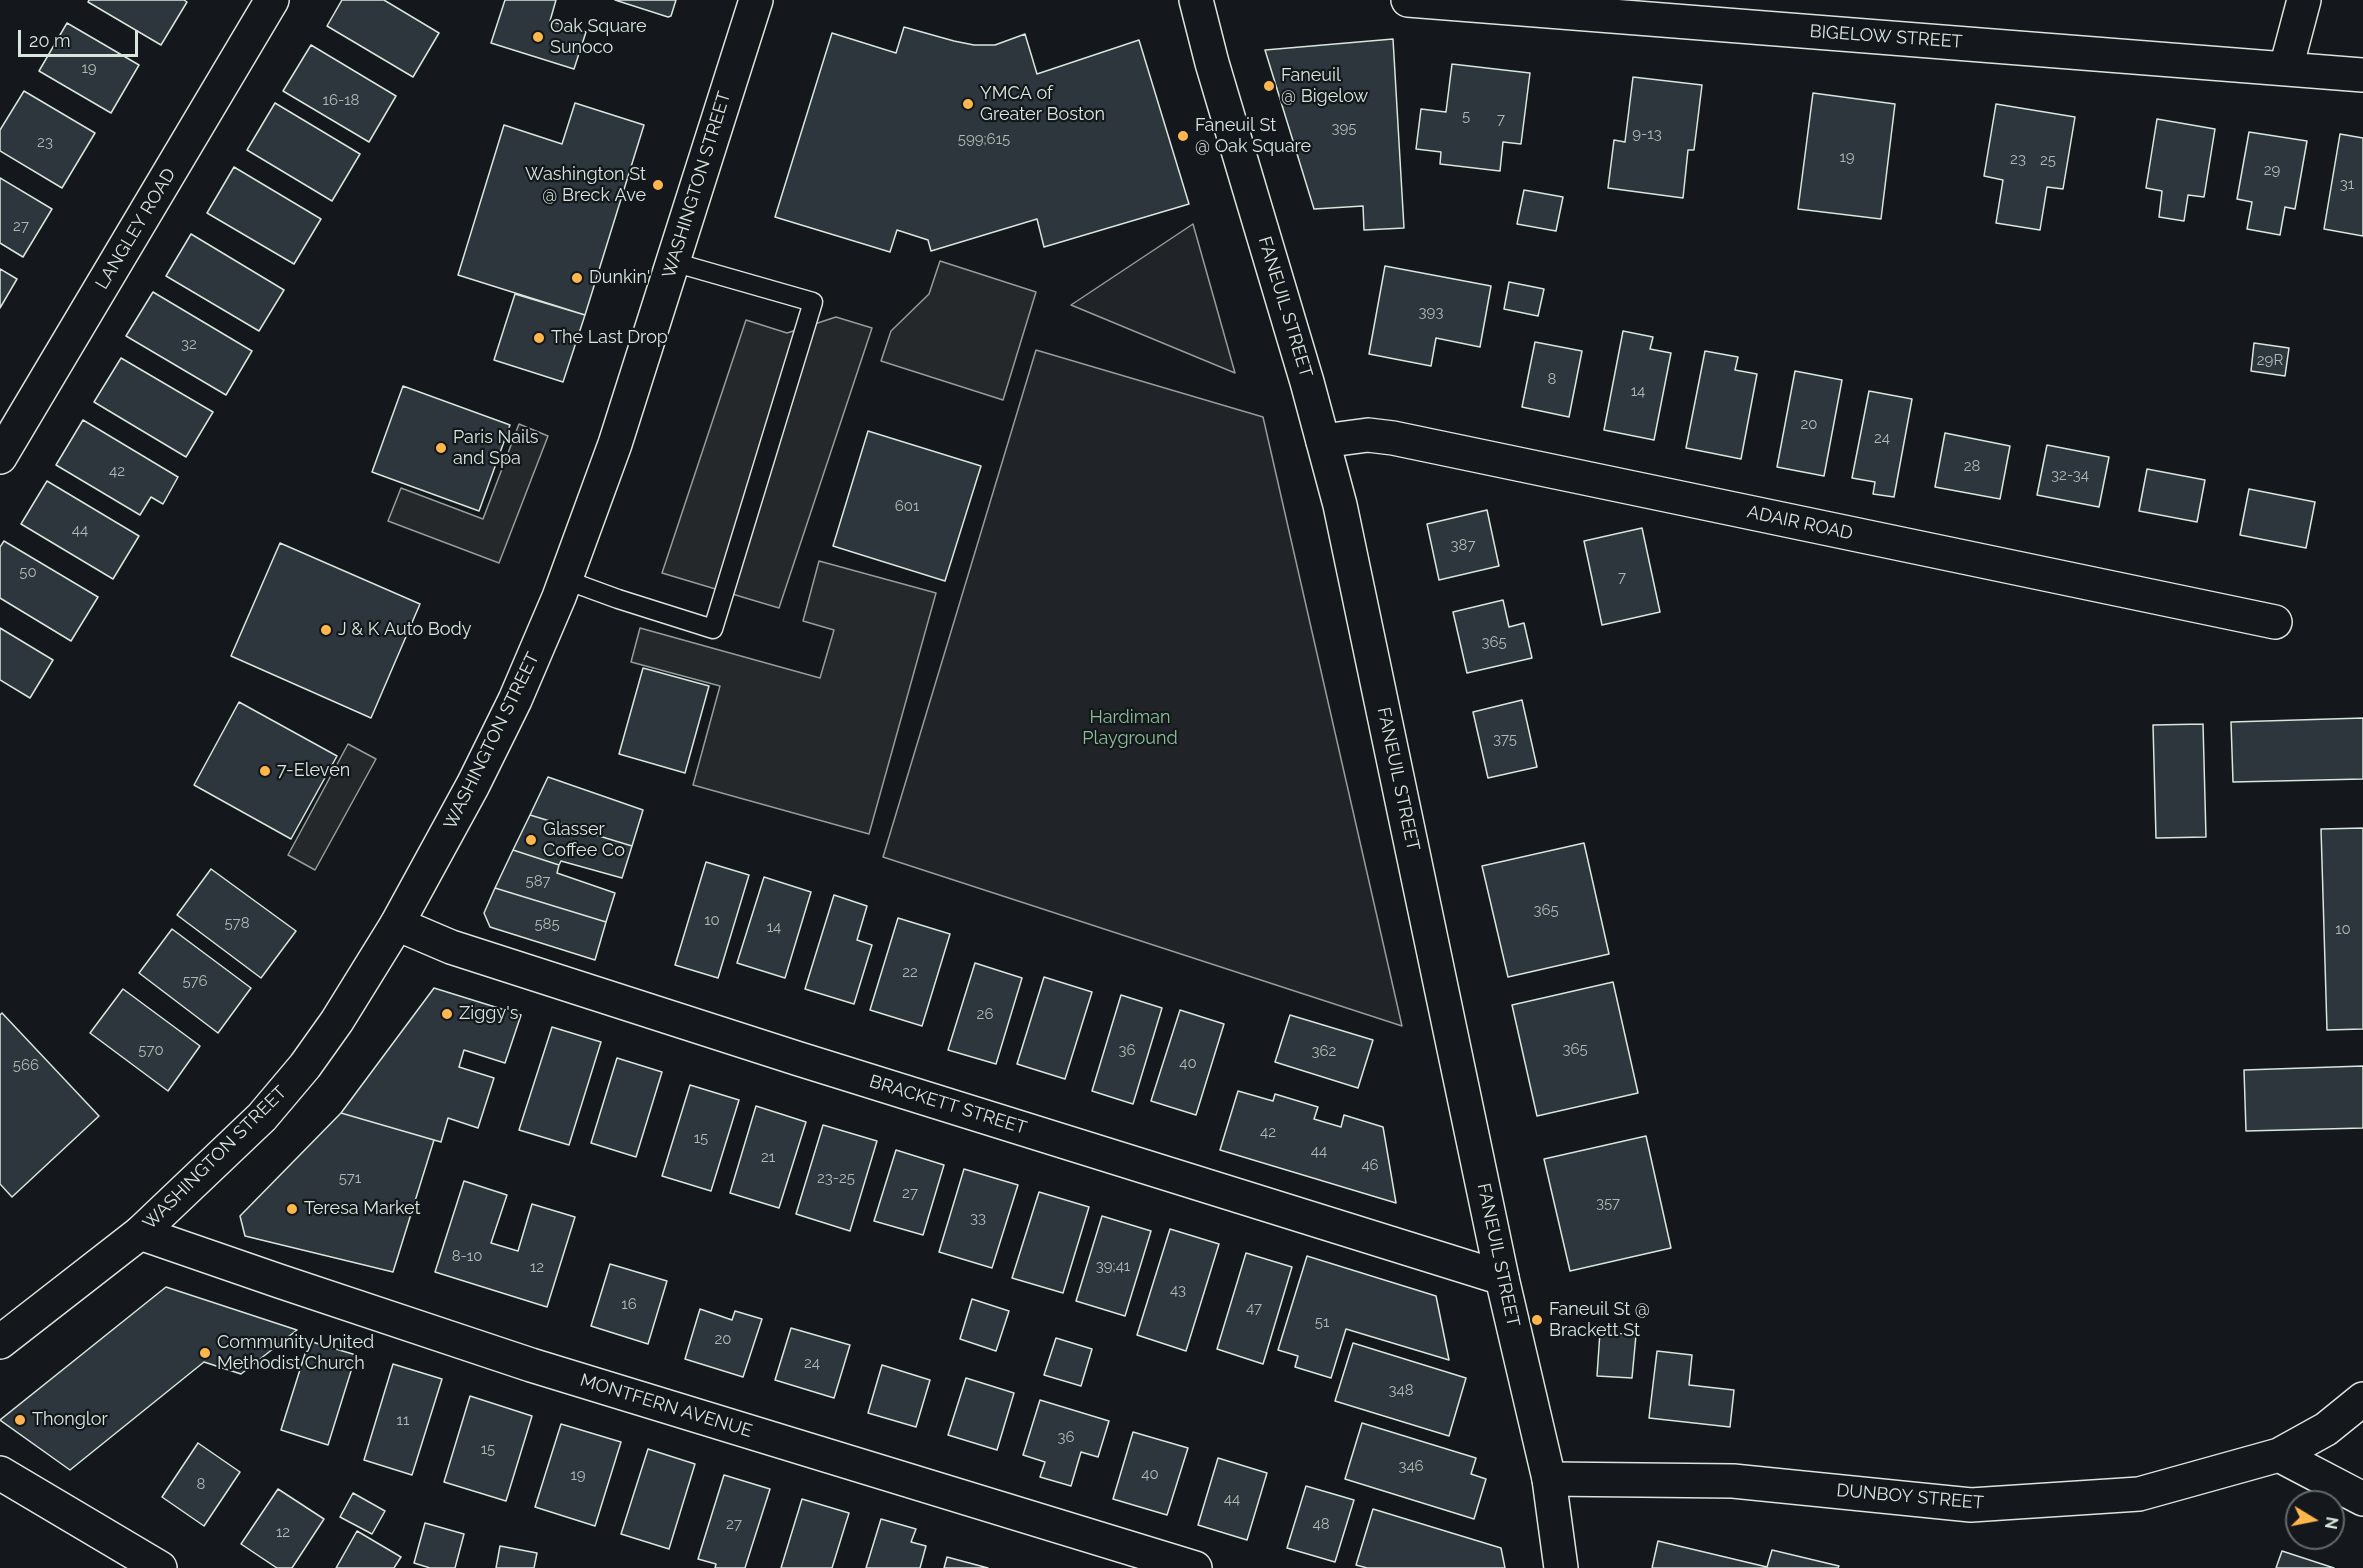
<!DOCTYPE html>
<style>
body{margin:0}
#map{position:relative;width:2363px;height:1568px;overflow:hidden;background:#14181c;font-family:Raleway,sans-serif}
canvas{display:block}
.north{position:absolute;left:2285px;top:1490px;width:60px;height:60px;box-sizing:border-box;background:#14181c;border:2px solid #626a69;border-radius:50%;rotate:100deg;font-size:16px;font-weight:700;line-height:24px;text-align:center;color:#d8e6dc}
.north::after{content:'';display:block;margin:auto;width:21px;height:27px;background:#ffb74d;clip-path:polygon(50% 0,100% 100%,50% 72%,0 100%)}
.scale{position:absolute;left:18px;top:30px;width:120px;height:27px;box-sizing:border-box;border:3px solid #d8e6dc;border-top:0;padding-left:8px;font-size:18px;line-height:21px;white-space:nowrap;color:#d8e6dc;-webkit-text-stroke:4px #14181c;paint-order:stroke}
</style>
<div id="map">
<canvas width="2363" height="1568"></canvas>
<div class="north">N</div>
<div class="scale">20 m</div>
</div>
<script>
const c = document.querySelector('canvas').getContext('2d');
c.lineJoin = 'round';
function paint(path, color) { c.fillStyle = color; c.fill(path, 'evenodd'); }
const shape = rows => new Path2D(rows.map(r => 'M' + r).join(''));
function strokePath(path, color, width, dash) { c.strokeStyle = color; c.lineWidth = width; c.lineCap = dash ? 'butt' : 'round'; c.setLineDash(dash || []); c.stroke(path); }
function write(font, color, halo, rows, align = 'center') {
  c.font = font + ' Raleway,sans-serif'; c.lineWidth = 4.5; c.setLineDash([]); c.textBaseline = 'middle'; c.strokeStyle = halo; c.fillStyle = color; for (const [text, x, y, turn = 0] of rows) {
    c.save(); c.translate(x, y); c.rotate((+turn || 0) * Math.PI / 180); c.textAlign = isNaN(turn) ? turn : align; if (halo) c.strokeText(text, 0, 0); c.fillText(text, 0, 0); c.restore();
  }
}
const green = shape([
 [1193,224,1235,373,1071,305,1193,224],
 [1036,350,1263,417,1402,1026,883,857,1036,350]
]);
const parking = shape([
 [940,261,1036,292,1003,400,881,361,891,331,929,294,940,261],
 [836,317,872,328,779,608,662,573,746,320,787,333,836,317],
 [519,424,548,436,499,563,388,521,401,488,483,519,519,424],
 [819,561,936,593,869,834,693,785,720,686,631,662,640,628,820,678,834,630,803,621,819,561],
 [348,744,376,759,315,870,288,855,348,744]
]);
const building = shape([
 [89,0,184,0,187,2,161,45,88,2,89,0],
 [342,0,384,0,439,33,413,77,327,26,342,0],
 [505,0,556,0,550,21,586,32,574,69,491,43,505,0],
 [615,0,676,0,671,16,668,17,615,0],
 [67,23,139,65,111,113,39,71,67,23],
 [904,27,954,41,974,45,995,45,1025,34,1037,74,1139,40,1189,204,1044,247,1037,219,931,251,928,240,897,230,890,252,775,217,832,33,896,53,904,27],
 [1393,39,1404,228,1364,230,1363,206,1314,209,1265,50,1393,39],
 [311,45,396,96,369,142,283,91,311,45],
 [1452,64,1530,73,1521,144,1503,142,1500,171,1440,164,1441,152,1416,149,1421,109,1446,112,1452,64],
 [1633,77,1702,85,1694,150,1688,150,1683,198,1608,188,1614,140,1625,142,1633,77],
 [24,91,95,133,62,188,0,151,0,130,24,91],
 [1813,93,1895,104,1881,219,1798,209,1813,93],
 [275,103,360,154,332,201,247,150,275,103],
 [575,103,644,125,585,315,458,275,504,125,562,144,575,103],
 [1996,104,2075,117,2063,189,2047,187,2040,230,1996,223,2003,180,1984,176,1996,104],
 [2157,119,2215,129,2204,197,2188,195,2184,221,2159,217,2162,191,2146,188,2157,119],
 [2249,132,2307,141,2295,209,2285,207,2280,235,2247,229,2252,202,2237,199,2249,132],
 [2340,134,2363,138,2363,236,2324,229,2340,134],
 [234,167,321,219,294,264,207,213,234,167],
 [0,178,52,209,23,257,0,243,0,178],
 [1524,190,1563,197,1556,231,1517,224,1524,190],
 [191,234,284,290,259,331,166,276,191,234],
 [1385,266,1491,286,1480,347,1436,338,1431,366,1369,354,1385,266],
 [0,269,17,279,0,308,0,269],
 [1509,282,1544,289,1538,316,1504,309,1509,282],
 [153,292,252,351,226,395,126,336,153,292],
 [515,294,585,315,563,382,494,360,515,294],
 [1623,331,1653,337,1650,349,1671,353,1654,440,1604,430,1623,331],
 [1535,342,1582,351,1569,417,1522,407,1535,342],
 [2254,343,2289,348,2285,376,2251,371,2254,343],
 [1705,351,1738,357,1735,370,1757,374,1741,459,1686,448,1705,351],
 [121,358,213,412,186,457,94,402,121,358],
 [1795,371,1842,380,1824,476,1777,467,1795,371],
 [403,386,510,425,479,511,372,472,403,386],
 [1869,391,1912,399,1894,497,1873,494,1875,482,1852,478,1869,391],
 [83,420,178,477,163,504,151,497,140,515,56,465,83,420],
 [868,431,981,466,945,581,833,546,868,431],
 [1945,433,2010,446,2000,499,1935,487,1945,433],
 [2047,445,2109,457,2099,507,2037,495,2047,445],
 [2147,469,2205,480,2197,522,2139,511,2147,469],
 [47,481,139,536,113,579,21,524,47,481],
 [2249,489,2315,502,2306,548,2240,535,2249,489],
 [1487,510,1499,566,1439,580,1427,524,1487,510],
 [1642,528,1660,612,1602,625,1584,541,1642,528],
 [4,541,98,597,71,641,0,598,0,547,4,541],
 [280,543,420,604,371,718,231,656,280,543],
 [1503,600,1509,627,1524,623,1532,658,1467,673,1453,612,1503,600],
 [0,628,53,660,30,698,0,680,0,628],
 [643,668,709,686,685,773,619,754,643,668],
 [1522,700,1537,767,1488,778,1473,712,1522,700],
 [239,702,337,756,291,839,194,785,239,702],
 [2363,718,2363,779,2233,782,2231,722,2363,718],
 [2203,724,2206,837,2156,838,2153,725,2203,724],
 [548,777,643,810,632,846,530,815,548,777],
 [530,815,632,846,622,878,561,861,559,865,513,850,530,815],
 [2363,828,2363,1029,2327,1030,2321,829,2363,828],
 [1584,843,1609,954,1508,977,1482,866,1584,843],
 [513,850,559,865,557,873,615,893,606,922,495,888,513,850],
 [706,862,749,875,718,978,675,965,706,862],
 [211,869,296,931,261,978,177,915,211,869],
 [764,877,811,892,785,978,737,963,764,877],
 [495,888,606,922,595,960,490,927,484,913,495,888],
 [834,895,867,906,857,940,872,945,854,1004,805,989,834,895],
 [898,918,950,934,922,1026,870,1010,898,918],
 [172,929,251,988,218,1033,139,973,172,929],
 [975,963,1022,978,996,1064,948,1050,975,963],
 [1044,977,1092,992,1065,1079,1017,1064,1044,977],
 [1613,982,1638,1093,1537,1116,1512,1005,1613,982],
 [434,988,521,1015,505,1063,464,1050,459,1067,494,1078,478,1128,448,1118,441,1142,341,1113,434,988],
 [123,989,200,1046,168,1091,90,1033,123,989],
 [1121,995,1162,1008,1133,1104,1092,1091,1121,995],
 [1180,1010,1224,1024,1196,1115,1151,1101,1180,1010],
 [2,1013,99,1116,12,1197,0,1184,0,1015,2,1013],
 [1290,1015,1373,1040,1358,1088,1275,1062,1290,1015],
 [552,1027,601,1042,569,1145,519,1130,552,1027],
 [617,1058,662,1072,636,1157,591,1143,617,1058],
 [2363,1066,2363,1128,2246,1131,2244,1070,2363,1066],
 [690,1085,739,1100,711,1191,662,1176,690,1085],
 [1238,1091,1273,1101,1275,1094,1318,1107,1314,1119,1341,1127,1344,1115,1383,1127,1396,1203,1220,1150,1238,1091],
 [756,1106,806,1122,779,1208,730,1193,756,1106],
 [341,1113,434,1140,393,1272,245,1236,240,1216,341,1113],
 [823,1125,877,1141,850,1231,796,1214,823,1125],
 [1646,1136,1671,1248,1570,1271,1544,1159,1646,1136],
 [896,1150,944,1165,923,1235,874,1221,896,1150],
 [964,1169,1018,1185,992,1268,939,1252,964,1169],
 [464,1181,507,1195,491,1243,518,1251,532,1204,575,1217,547,1307,435,1272,464,1181],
 [1039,1192,1089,1207,1063,1293,1012,1278,1039,1192],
 [1102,1216,1151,1231,1125,1316,1076,1301,1102,1216],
 [1170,1229,1219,1244,1186,1351,1137,1335,1170,1229],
 [1246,1253,1292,1267,1263,1364,1217,1349,1246,1253],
 [1307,1256,1436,1296,1449,1360,1346,1329,1331,1378,1295,1367,1298,1356,1278,1350,1307,1256],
 [610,1264,667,1281,648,1344,591,1326,610,1264],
 [166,1287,297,1330,241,1374,204,1362,70,1470,0,1420,166,1287],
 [972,1299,1009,1311,996,1351,960,1339,972,1299],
 [700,1309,732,1320,735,1311,762,1319,743,1377,685,1359,700,1309],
 [791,1328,850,1345,834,1398,775,1380,791,1328],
 [1600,1332,1636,1335,1632,1378,1597,1376,1600,1332],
 [1056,1338,1092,1349,1081,1386,1044,1375,1056,1338],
 [309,1341,356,1355,328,1445,281,1430,309,1341],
 [1353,1343,1466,1378,1449,1436,1335,1401,1353,1343],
 [1657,1351,1692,1355,1689,1385,1734,1390,1730,1427,1649,1418,1657,1351],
 [393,1364,442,1379,412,1475,364,1460,393,1364],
 [882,1365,930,1380,916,1427,868,1413,882,1365],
 [966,1378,1014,1393,997,1450,948,1435,966,1378],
 [470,1396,532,1416,506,1501,444,1482,470,1396],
 [1040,1400,1109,1421,1098,1457,1081,1452,1071,1486,1040,1477,1045,1462,1023,1455,1040,1400],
 [1362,1423,1476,1458,1471,1474,1486,1479,1474,1519,1345,1479,1362,1423],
 [561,1424,621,1442,595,1526,535,1507,561,1424],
 [1133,1432,1188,1448,1167,1515,1113,1499,1133,1432],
 [198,1443,240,1472,204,1526,162,1497,198,1443],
 [648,1449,695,1464,669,1549,621,1534,648,1449],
 [1218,1458,1267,1473,1247,1540,1198,1525,1218,1458],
 [724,1475,770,1489,745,1568,715,1568,716,1564,698,1559,724,1475],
 [1306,1486,1354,1500,1335,1562,1287,1548,1306,1486],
 [278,1489,324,1519,292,1568,277,1568,241,1544,278,1489],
 [353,1493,385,1511,372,1534,340,1517,353,1493],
 [802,1499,849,1513,832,1568,781,1568,802,1499],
 [1373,1509,1501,1548,1505,1568,1367,1568,1356,1565,1373,1509],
 [881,1519,916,1529,911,1542,926,1546,920,1568,866,1568,881,1519],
 [425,1523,464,1534,455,1568,430,1568,414,1563,425,1523],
 [357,1531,401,1557,394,1568,336,1568,357,1531],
 [1658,1541,1767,1567,1772,1550,1839,1566,1838,1568,1652,1568,1658,1541],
 [500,1546,537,1553,534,1568,496,1568,500,1546],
 [2282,1551,2334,1568,2276,1568,2282,1551],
 [947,1557,988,1568,944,1568,947,1557]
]);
const lane = shape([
 [566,580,618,599,713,629,813,302,673,262]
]);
const street = shape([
 [1408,0,2363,75],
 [2286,68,2304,0],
 [1323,441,1368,435,1393,438,2275,622],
 [0,457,272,0],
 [397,924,451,947,796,1058,1502,1278],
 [140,1233,279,1281,531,1365,1195,1568],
 [2279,1455,2326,1429,2363,1399],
 [1549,1479,1733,1481,1971,1505,2139,1494,2279,1455,2363,1499]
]);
const secondary = shape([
 [1196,0,1212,63,1307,382,1340,505,1502,1278,1549,1479,1561,1568],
 [0,1473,160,1568]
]);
const primary = shape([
 [0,1342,140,1233,262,1117,305,1066,337,1021,397,924,473,785,515,700,559,597,615,444,756,0]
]);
const markers = [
 [538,37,6,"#ffb74d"],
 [1269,86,6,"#ffb74d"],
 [968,104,6,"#ffb74d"],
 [1183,136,6,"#ffb74d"],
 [658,185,6,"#ffb74d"],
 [577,278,6,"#ffb74d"],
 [539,338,6,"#ffb74d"],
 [441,448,6,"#ffb74d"],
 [326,630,6,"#ffb74d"],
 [265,771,6,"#ffb74d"],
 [531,840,6,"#ffb74d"],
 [447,1014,6,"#ffb74d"],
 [292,1209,6,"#ffb74d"],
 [1537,1320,6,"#ffb74d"],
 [205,1353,6,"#ffb74d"],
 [20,1420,6,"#ffb74d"]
];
const numberNames = [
 ["19",89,68],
 ["16-18",341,100],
 ["5",1466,116],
 ["7",1501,119],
 ["395",1344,128],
 ["9-13",1647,134],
 ["599;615",984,139],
 ["23",45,142],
 ["19",1847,157],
 ["23",2018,159],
 ["25",2048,160],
 ["29",2272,170],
 ["31",2347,184],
 ["27",21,226],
 ["393",1431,312],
 ["32",189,344],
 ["29R",2270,360],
 ["8",1552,379],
 ["14",1638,391],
 ["20",1809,424],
 ["24",1882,438],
 ["28",1972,466],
 ["42",117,471],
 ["32-34",2070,475],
 ["601",907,506],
 ["44",80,530],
 ["387",1463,545],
 ["50",28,572],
 ["7",1622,577],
 ["365",1494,642],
 ["375",1505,739],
 ["587",538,881],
 ["365",1546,910],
 ["10",712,920],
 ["578",237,923],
 ["585",547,924],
 ["14",774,927],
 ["10",2343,929],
 ["22",910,972],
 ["576",195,981],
 ["26",985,1014],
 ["365",1575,1049],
 ["570",151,1050],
 ["36",1127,1050],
 ["362",1324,1051],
 ["40",1188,1063],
 ["566",26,1065],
 ["42",1268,1132],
 ["15",701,1138],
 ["44",1319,1151],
 ["21",768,1157],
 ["46",1370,1165],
 ["571",350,1178],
 ["23-25",836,1178],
 ["27",910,1193],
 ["357",1608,1203],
 ["33",978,1218],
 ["8-10",467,1256],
 ["39;41",1113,1266],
 ["12",537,1267],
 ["43",1178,1290],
 ["16",629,1304],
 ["47",1254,1308],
 ["51",1322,1322],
 ["20",723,1339],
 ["24",812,1363],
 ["348",1401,1390],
 ["11",403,1420],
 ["36",1066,1437],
 ["15",488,1449],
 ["346",1411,1466],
 ["40",1150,1474],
 ["19",578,1475],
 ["8",201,1484],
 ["44",1232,1499],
 ["27",734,1524],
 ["48",1321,1524],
 ["12",283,1532]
];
const poiNames = [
 ["Oak Square",550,27],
 ["Sunoco",550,48],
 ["Faneuil",1281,76],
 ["@ Bigelow",1281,97],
 ["YMCA of",980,94],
 ["Greater Boston",980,115],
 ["Faneuil St",1195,126],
 ["@ Oak Square",1195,147],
 ["Washington St",646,175,"right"],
 ["@ Breck Ave",646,196,"right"],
 ["Dunkin'",589,278],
 ["The Last Drop",551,338],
 ["Paris Nails",453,438],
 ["and Spa",453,459],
 ["J & K Auto Body",338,630],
 ["7-Eleven",277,771],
 ["Glasser",543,830],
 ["Coffee Co",543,851],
 ["Ziggy's",459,1014],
 ["Teresa Market",304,1209],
 ["Faneuil St @",1549,1310],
 ["Brackett St",1549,1331],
 ["Community United",217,1343],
 ["Methodist Church",217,1364],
 ["Thonglor",32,1420]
];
const streetNames = [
 ["BIGELOW STREET",1886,37,4],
 ["WASHINGTON STREET",697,185,-73],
 ["LANGLEY ROAD",136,229,-59],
 ["FANEUIL STREET",1285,307,73],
 ["ADAIR ROAD",1800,523,12],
 ["WASHINGTON STREET",492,741,-64],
 ["FANEUIL STREET",1398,779,78],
 ["BRACKETT STREET",948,1105,17],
 ["WASHINGTON STREET",215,1158,-45],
 ["FANEUIL STREET",1498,1255,78],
 ["MONTFERN AVENUE",666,1406,17],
 ["DUNBOY STREET",1910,1497,5]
];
const parkNames = [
 ["Hardiman",1130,718],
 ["Playground",1130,739]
];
paint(green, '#202428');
strokePath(green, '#939e99', 1.5);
paint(parking, '#24282b');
strokePath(parking, '#939e99', 1.5);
paint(building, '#2c363c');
strokePath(building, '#d8e6dc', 1.5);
strokePath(lane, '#d8e6dc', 21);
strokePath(street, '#d8e6dc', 36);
strokePath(secondary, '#d8e6dc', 36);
strokePath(primary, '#d8e6dc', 36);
strokePath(lane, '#14181c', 18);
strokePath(street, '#14181c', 33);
strokePath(secondary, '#14181c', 33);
strokePath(primary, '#14181c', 33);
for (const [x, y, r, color] of markers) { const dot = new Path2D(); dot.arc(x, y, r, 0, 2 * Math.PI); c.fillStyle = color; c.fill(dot); strokePath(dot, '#14181c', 2); }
write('15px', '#adbab4', null, numberNames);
write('18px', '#d8e6dc', '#14181c', poiNames, 'left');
write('18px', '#d8e6dc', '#14181c', streetNames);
write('18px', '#8ac095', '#14181c', parkNames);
</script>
